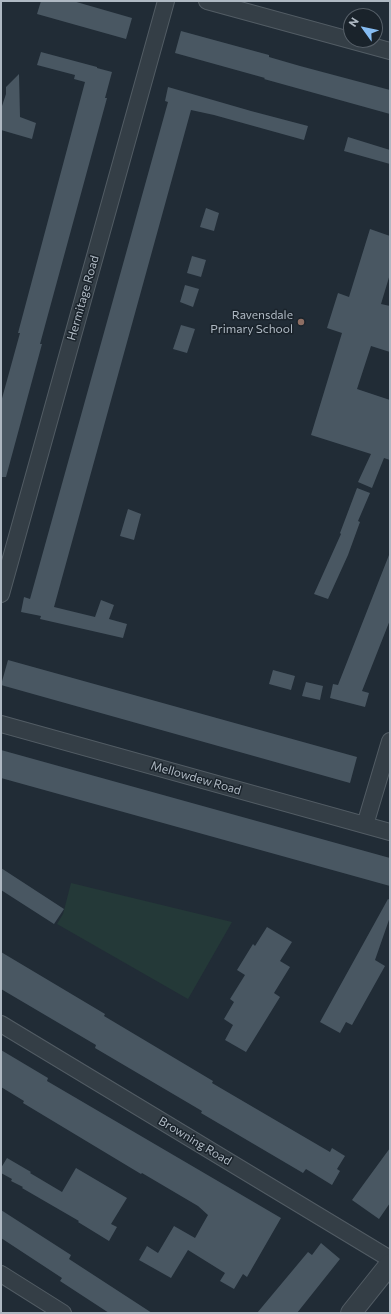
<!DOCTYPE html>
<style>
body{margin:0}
#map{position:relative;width:391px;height:1314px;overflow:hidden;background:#212c36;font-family:Commissioner,sans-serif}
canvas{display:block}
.frame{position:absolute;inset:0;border:2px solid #afb9c3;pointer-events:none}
.north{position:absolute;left:343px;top:8px;width:40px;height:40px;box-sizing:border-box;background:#1a232b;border:1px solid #565f68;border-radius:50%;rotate:303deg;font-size:11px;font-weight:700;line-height:16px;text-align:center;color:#afb9c3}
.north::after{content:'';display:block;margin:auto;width:14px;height:18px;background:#85bcf2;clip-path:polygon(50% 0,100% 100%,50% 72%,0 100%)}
</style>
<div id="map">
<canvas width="391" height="1314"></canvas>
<div class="frame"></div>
<div class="north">N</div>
</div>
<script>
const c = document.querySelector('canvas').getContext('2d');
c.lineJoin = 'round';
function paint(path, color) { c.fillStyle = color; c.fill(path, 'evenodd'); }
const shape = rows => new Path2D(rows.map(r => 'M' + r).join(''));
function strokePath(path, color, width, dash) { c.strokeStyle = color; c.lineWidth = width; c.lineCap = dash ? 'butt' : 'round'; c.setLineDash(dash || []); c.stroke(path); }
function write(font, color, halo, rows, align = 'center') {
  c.font = font + ' Commissioner,sans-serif'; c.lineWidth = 3; c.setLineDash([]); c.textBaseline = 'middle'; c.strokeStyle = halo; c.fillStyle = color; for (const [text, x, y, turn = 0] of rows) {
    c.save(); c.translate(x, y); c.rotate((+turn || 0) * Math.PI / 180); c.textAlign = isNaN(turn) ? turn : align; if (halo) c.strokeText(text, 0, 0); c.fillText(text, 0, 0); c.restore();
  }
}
const green = shape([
 [71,883,232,922,188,999,57,924,63,914]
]);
const building = shape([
 [41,1,73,1,132,18,126,39,37,14],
 [181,31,269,55,269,57,300,66,390,90,390,114,264,79,265,78,175,53],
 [41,52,97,67,97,68,112,72,105,98,107,98,40,344,42,344,6,477,1,477,1,402,20,333,18,333,85,82,74,79,75,75,37,65],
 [19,74,20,117,36,123,32,139,1,130,1,109,6,94,6,87],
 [168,87,251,111,308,126,304,140,214,115,191,110,54,607,95,617,101,600,114,605,109,619,127,624,123,638,40,619,41,616,21,612,24,597,30,599,168,102,165,101],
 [348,137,390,150,390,164,344,151],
 [206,208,219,213,214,231,200,227],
 [370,229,390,236,390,274,381,304,390,306,390,352,371,346,357,389,390,400,390,460,384,458,372,488,358,482,371,454,311,435,342,333,327,328,338,293,349,297],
 [192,256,206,260,201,277,187,273],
 [185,285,199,289,193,307,180,302],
 [181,325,195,329,187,353,173,349],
 [357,488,370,493,358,521,360,522,348,555,328,599,314,594,341,534,340,533],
 [128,509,141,514,134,540,120,536],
 [389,555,390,620,362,691,369,693,365,707,330,698,333,684,338,685],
 [8,660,357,757,350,783,1,685],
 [273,670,295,676,291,690,269,684],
 [306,682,323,686,320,700,302,696],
 [1,750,390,858,390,886,1,778],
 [1,868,64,909,54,924,1,890],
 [388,899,390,900,390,917,375,960,385,966,352,1025,346,1022,340,1033,320,1022],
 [267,927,292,942,280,961,290,967,274,993,280,997,246,1052,225,1040,233,1025,224,1019,234,1002,230,999,245,975,237,970,253,944,255,946],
 [1,952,105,1014,104,1016,213,1081,212,1083,294,1131,330,1152,332,1148,345,1156,337,1169,340,1171,332,1185,306,1169,303,1173,201,1113,202,1111,95,1048,96,1045,1,989],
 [1,1050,48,1078,47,1081,281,1218,247,1277,243,1274,234,1289,220,1281,225,1273,188,1250,171,1278,139,1260,147,1246,158,1253,174,1226,195,1238,208,1215,198,1206,142,1173,141,1174,23,1103,24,1101,1,1087],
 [390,1148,390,1203,379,1219,352,1200],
 [7,1158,31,1172,30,1173,62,1192,76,1168,127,1198,111,1224,117,1227,109,1241,78,1222,79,1221,22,1188,23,1187,11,1181,12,1179,1,1173,1,1168],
 [1,1210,71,1255,69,1259,152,1313,109,1313,60,1281,62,1278,1,1238],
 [321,1243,340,1259,297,1313,257,1313,308,1252,312,1255]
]);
const minor = shape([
 [207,1,390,51],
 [1,594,166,1],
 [1,724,390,832],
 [365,825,390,741],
 [1,1024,390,1259],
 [1,1274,63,1313]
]);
const tertiary = shape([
 [351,1313,390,1264]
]);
const markers = [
 [301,322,4,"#8d6e63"]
];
const streetNames = [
 ["Hermitage Road",83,298,-74],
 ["Mellowdew Road",196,778,16],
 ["Browning Road",195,1141,31]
];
const poiNames = [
 ["Ravensdale",293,315],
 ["Primary School",293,329]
];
paint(green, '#243938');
paint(building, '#495762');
strokePath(minor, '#525c64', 18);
strokePath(tertiary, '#525c64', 22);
strokePath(minor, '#343e46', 16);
strokePath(tertiary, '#343e46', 20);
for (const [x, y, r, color] of markers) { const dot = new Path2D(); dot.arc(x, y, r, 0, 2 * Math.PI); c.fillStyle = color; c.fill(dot); strokePath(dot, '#1a232b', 1.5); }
write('12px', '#afb9c3', '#1a232b', streetNames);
write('12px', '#afb9c3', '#1a232b', poiNames, 'right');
</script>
